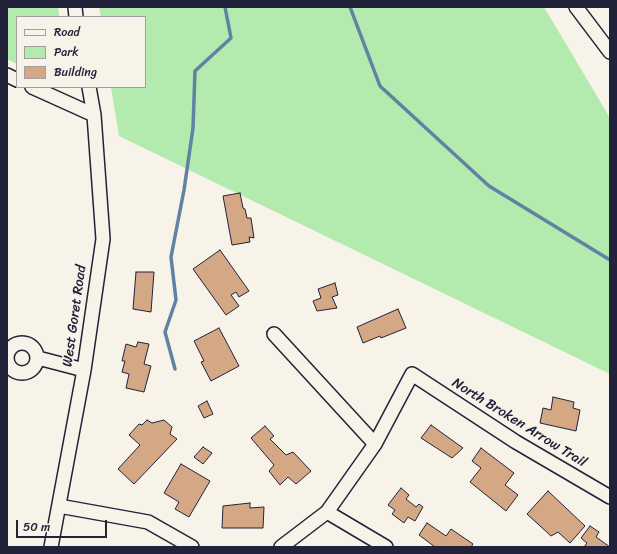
<!DOCTYPE html>
<style>
body{margin:0}
#map{position:relative;width:617px;height:554px;overflow:hidden;background:#f7f3e8;font-family:Sriracha,sans-serif}
canvas{display:block}
.frame{position:absolute;inset:0;border:8px solid #22223b;pointer-events:none}
.legend{position:absolute;left:16px;top:16px;width:130px;height:72px;box-sizing:border-box;background:#f7f3e8;border:1px solid #a29fa3;margin:0;padding:5px 7px;list-style:none;font-size:12px;color:#22223b}
.legend li{display:flex;align-items:center;gap:8px;height:20px}
.legend b{width:20px;border:1px solid #a29fa3}
.scale{position:absolute;left:16px;top:520px;width:91px;height:18px;box-sizing:border-box;border:2px solid #22223b;border-top:0;padding-left:5px;font-size:12px;line-height:14px;white-space:nowrap;color:#22223b;-webkit-text-stroke:3px #f7f3e8;paint-order:stroke}
</style>
<div id="map">
<canvas width="617" height="554"></canvas>
<div class="frame"></div>
<ul class="legend">
<li><b style="height:5px;background:#f7f3e8"></b>Road</li>
<li><b style="height:11px;background:#b3eaad"></b>Park</li>
<li><b style="height:11px;background:#d4a885"></b>Building</li>
</ul>
<div class="scale">50 m</div>
</div>
<script>
const c = document.querySelector('canvas').getContext('2d');
c.lineJoin = 'round';
function paint(path, color) { c.fillStyle = color; c.fill(path, 'evenodd'); }
const shape = rows => new Path2D(rows.map(r => 'M' + r).join(''));
function strokePath(path, color, width, dash) { c.strokeStyle = color; c.lineWidth = width; c.lineCap = dash ? 'butt' : 'round'; c.setLineDash(dash || []); c.stroke(path); }
function write(font, color, halo, rows, align = 'center') {
  c.font = font + ' Sriracha,sans-serif'; c.lineWidth = 3.5; c.setLineDash([]); c.textBaseline = 'middle'; c.strokeStyle = halo; c.fillStyle = color; for (const [text, x, y, turn = 0] of rows) {
    c.save(); c.translate(x, y); c.rotate((+turn || 0) * Math.PI / 180); c.textAlign = isNaN(turn) ? turn : align; if (halo) c.strokeText(text, 0, 0); c.fillText(text, 0, 0); c.restore();
  }
}
const green = shape([
 [7,7,58,7,59,17,17,17,17,64,7,59],
 [99,7,544,7,610,118,610,374,119,136,111,87,145,87,145,17,101,17]
]);
const stream = shape([
 [350,7,380,86,489,186,610,260],
 [175,369,165,332,176,300,171,257,184,190,193,128,195,71,231,38,225,7]
]);
const building = shape([
 [240,193,243,208,245,209,247,218,251,218,254,238,249,237,250,242,232,245,223,196,240,193],
 [220,250,249,291,239,297,236,292,231,295,239,306,226,315,193,269,220,250],
 [136,272,154,272,151,312,133,309,136,272],
 [335,283,338,295,332,297,337,308,317,311,313,301,321,298,318,289,335,283],
 [398,309,406,328,381,338,380,336,363,343,357,327,398,309],
 [219,328,239,366,211,381,201,362,204,361,194,341,219,328],
 [138,342,149,344,144,364,151,366,144,392,126,388,129,374,122,372,125,361,122,361,126,344,136,347,138,342],
 [553,397,574,402,573,408,580,410,576,431,540,423,543,408,551,410,553,397],
 [207,401,213,414,204,418,198,406,207,401],
 [147,420,152,423,164,420,172,427,170,434,177,439,134,484,118,469,140,445,129,435,139,424,142,425,147,420],
 [431,425,463,448,452,458,421,438,431,425],
 [265,426,274,436,270,439,286,455,293,452,311,471,296,484,288,477,280,485,269,471,274,465,251,438,265,426],
 [203,447,212,453,203,464,194,457,203,447],
 [481,448,514,473,505,485,518,495,506,511,470,482,481,468,472,461,481,448],
 [181,464,210,481,189,517,175,509,179,502,164,493,181,464],
 [401,488,409,495,406,499,416,507,419,504,423,507,415,521,408,517,404,523,392,514,395,510,388,505,401,488],
 [548,491,585,526,570,543,558,532,551,536,527,514,548,491],
 [250,503,250,508,264,507,263,528,222,528,223,506,250,503],
 [427,523,446,536,451,529,473,544,471,547,435,547,419,535,427,523],
 [590,526,599,532,596,537,610,547,584,547,587,543,581,538,590,526]
]);
const minor = shape([
 [75,7,76,17],
 [576,7,610,52],
 [7,75,17,80],
 [32,87,94,115],
 [274,334,375,444],
 '7 358a15 15 0 1 1 30 0a15 15 0 1 1-30 0Z',
 [38,358,84,370],
 [59,506,148,522,192,547],
 [327,512,386,547],
 [51,547,84,370,103,239,94,115,89,87],
 [281,547,327,512,375,444,412,374,516,442,610,497]
]);
const streetNames = [
 ["West Goret Road",75,316,-82],
 ["North Broken Arrow Trail",519,423,32]
];
paint(green, '#b3eaad');
strokePath(stream, '#6083a3', 3.5);
paint(building, '#d4a885');
strokePath(building, '#22223b', 1);
strokePath(minor, '#22223b', 16);
strokePath(minor, '#f7f3e8', 13);
write('14px', '#22223b', '#f7f3e8', streetNames);
</script>
